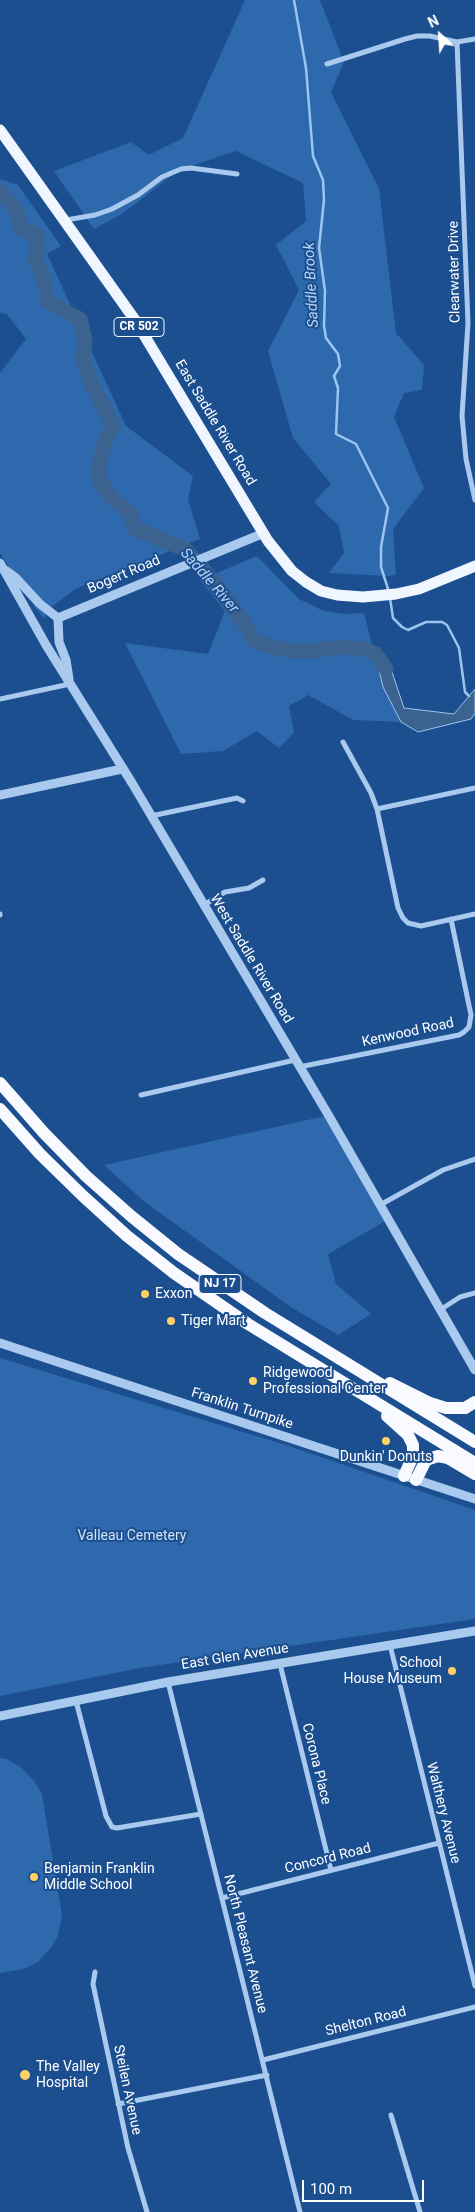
<!DOCTYPE html>
<style>
body{margin:0}
#map{position:relative;width:475px;height:2212px;overflow:hidden;background:#1b4f8f;font-family:Roboto,sans-serif}
canvas{display:block}
.north{position:absolute;left:415px;top:10px;width:50px;height:50px;-webkit-text-stroke:4px #1b4f8f;paint-order:stroke;rotate:334deg;font-size:14px;font-weight:700;line-height:20px;text-align:center;color:#fff}
.north::after{content:'';display:block;margin:auto;width:18px;height:22px;background:#fff;clip-path:polygon(50% 0,100% 100%,50% 72%,0 100%)}
.scale{position:absolute;left:302px;top:2180px;width:122px;height:22px;box-sizing:border-box;border:2px solid #fff;border-top:0;padding-left:6px;font-size:15px;line-height:18px;white-space:nowrap;color:#fff;-webkit-text-stroke:4px #1b4f8f;paint-order:stroke}
</style>
<div id="map">
<canvas width="475" height="2212"></canvas>
<div class="north">N</div>
<div class="scale">100 m</div>
</div>
<script>
const c = document.querySelector('canvas').getContext('2d');
c.lineJoin = 'round';
function paint(path, color) { c.fillStyle = color; c.fill(path, 'evenodd'); }
const shape = rows => new Path2D(rows.map(r => 'M' + r).join(''));
function strokePath(path, color, width, dash) { c.strokeStyle = color; c.lineWidth = width; c.lineCap = dash ? 'butt' : 'round'; c.setLineDash(dash || []); c.stroke(path); }
function write(font, color, halo, rows, align = 'center') {
  c.font = font + ' Roboto,sans-serif'; c.lineWidth = 4; c.setLineDash([]); c.textBaseline = 'middle'; c.strokeStyle = halo; c.fillStyle = color; for (const [text, x, y, turn = 0] of rows) {
    c.save(); c.translate(x, y); c.rotate((+turn || 0) * Math.PI / 180); c.textAlign = isNaN(turn) ? turn : align; if (halo) c.strokeText(text, 0, 0); c.fillText(text, 0, 0); c.restore();
  }
}
const green = shape([
 [245,0,320,0,344,62,331,92,379,189,396,333,424,365,422,390,404,393,394,417,424,488,393,529,396,575,387,576,329,573,344,553,339,526,314,502,331,484,293,438,268,351,299,290,276,245,306,221,303,183,236,151,179,170,122,214,94,229,54,171,131,142,149,155,183,138],
 [0,179,18,185,61,246,47,254,126,426,193,476,188,499,200,539,77,588,46,611,45,619,36,609,0,553,0,373,26,339,7,314,0,313],
 [257,556,299,599,324,611,345,614,364,613,383,687,401,722,353,720,308,695,289,706,294,733,279,748,257,731,223,751,181,754,125,643,208,654,225,611,200,580],
 [330,1115,387,1220,328,1254,336,1284,371,1314,338,1335,291,1307,146,1203,104,1165],
 [0,1358,289,1446,475,1510,475,1619,140,1668,0,1696],
 [0,1758,7,1759,22,1768,35,1782,42,1794,62,1915,58,1936,50,1949,38,1962,24,1969,0,1973]
]);
const water = shape([
 [375,653,388,660,404,708,454,714,475,689,475,713,471,719,418,732,401,722,383,687,375,653]
]);
const stream = shape([
 [294,0,306,68,313,156,323,180,324,200,319,248,325,291,324,326,326,338,338,354,340,366,334,376,338,388,336,434,356,444,388,508,381,547,381,567,389,592],
 [390,598,393,618,402,627,408,630,426,622,442,622,447,625,459,648,465,692,469,696]
]);
const river = shape([
 [0,192,17,210,21,229,37,235,37,252,35,260,44,280,48,302,80,319,85,340,83,361,92,385,114,427,107,436,98,466,100,482,111,497,130,513,135,529,185,549,205,571,240,617,256,642,282,649,303,652,342,647,363,649,375,653,386,669]
]);
const minor = shape([
 [457,42,468,323,462,416,466,459,475,500],
 [327,64,405,39,417,36,430,36,457,42,475,39],
 [66,220,95,215,112,209,138,195,162,177,181,169,191,168,237,174],
 [0,699,70,684],
 [343,742,371,793,377,809,398,908,403,918,408,923,421,926,475,914],
 [377,809,475,788],
 [151,816,237,798,243,801],
 [204,905,225,892,249,888,263,880],
 [0,914,0,915],
 [299,1067,459,1035,464,1032,469,1027,471,1015,451,919],
 [141,1095,295,1060],
 [380,1205,443,1170,475,1159],
 [440,1310,460,1297,475,1293],
 [390,1645,475,1986],
 [280,1664,331,1870],
 [168,1682,300,2212],
 [76,1701,106,1816,112,1827,117,1828,201,1814],
 [222,1898,439,1843],
 [95,1972,93,1984,128,2148,147,2212],
 [263,2060,475,2007],
 [118,2104,267,2075],
 [391,2115,420,2212]
]);
const tertiary = shape([
 [0,563,46,645,132,783,329,1116,475,1370],
 [5,570,16,578,40,604,58,618],
 [58,618,264,533],
 [58,618,59,642,66,660,69,679],
 [0,795,122,769],
 [0,1343,475,1499],
 [0,1716,168,1682,475,1631]
]);
const primary = shape([
 [0,130,135,320,268,541,292,571,306,582,321,591,337,595,363,597,396,594,419,589,475,566]
]);
const trunk = shape([
 [0,1083,44,1133,86,1176,131,1216,178,1254,265,1313,475,1442],
 [0,1109,40,1154,83,1196,127,1236,174,1273,248,1324,475,1463],
 [390,1383,430,1403,446,1408,465,1408,475,1402],
 [387,1416,408,1435,413,1445,413,1456,404,1476],
 [416,1480,426,1460,438,1456,448,1458,475,1474]
]);
const markers = [
 [145,1294,5,"#ffd166"],
 [171,1321,5,"#ffd166"],
 [253,1381,5,"#ffd166"],
 [386,1441,5,"#ffd166"],
 [452,1671,5,"#ffd166"],
 [34,1877,5,"#ffd166"],
 [25,2075,6,"#ffd166"]
];
const shields = [
 [139,327,50],
 [220,1284,42]
];
const shieldNames = [
 ["CR 502",139,327],
 ["NJ 17",220,1284]
];
const streetNames = [
 ["Clearwater Drive",455,272,-91],
 ["East Saddle River Road",215,423,59],
 ["Bogert Road",124,575,-23],
 ["West Saddle River Road",251,959,59],
 ["Kenwood Road",408,1033,-12],
 ["Franklin Turnpike",242,1409,18],
 ["East Glen Avenue",235,1657,-9],
 ["Corona Place",316,1764,76],
 ["Walthery Avenue",443,1813,76],
 ["Concord Road",328,1859,-14],
 ["North Pleasant Avenue",245,1944,76],
 ["Shelton Road",366,2022,-14],
 ["Steilen Avenue",127,2090,78]
];
const poiNames = [
 ["Exxon",155,1294],
 ["Tiger Mart",181,1321],
 ["Ridgewood",263,1373],
 ["Professional Center",263,1389],
 ["Dunkin' Donuts",386,1457,"center"],
 ["School",442,1663,"right"],
 ["House Museum",442,1679,"right"],
 ["Benjamin Franklin",44,1869],
 ["Middle School",44,1885],
 ["The Valley",36,2067],
 ["Hospital",36,2083]
];
const parkNames = [
 ["Valleau Cemetery",132,1536]
];
const waterNames = [
 ["Saddle Brook",312,285,-93],
 ["Saddle River",209,581,49]
];
paint(green, '#2e69ad');
paint(water, '#3c6290');
strokePath(water, '#9cc4f0', 1);
strokePath(stream, '#9cc4f0', 2.5);
strokePath(river, '#3c6290', 15);
strokePath(minor, '#a9c9ee', 5);
strokePath(tertiary, '#a9c9ee', 9);
strokePath(primary, '#f0f6ff', 11);
strokePath(trunk, '#f8faff', 12);
for (const [x, y, r, color] of markers) { const dot = new Path2D(); dot.arc(x, y, r, 0, 2 * Math.PI); c.fillStyle = color; c.fill(dot); strokePath(dot, '#1b4f8f', 2); }
for (const [x, y, w] of shields) { const box = new Path2D(); box.roundRect(x - w / 2, y - 9.5, w, 19, 4); c.fillStyle = '#1b4f8f'; c.fill(box); strokePath(box, '#fff', 1); }
write('bold 12px', '#fff', null, shieldNames);
write('14px', '#fff', '#1b4f8f', streetNames);
write('14px', '#fff', '#1b4f8f', poiNames, 'left');
write('14px', '#cfe3fa', '#1b4f8f', parkNames);
write('italic 15px', '#b5d3f5', '#1b4f8f', waterNames);
</script>
